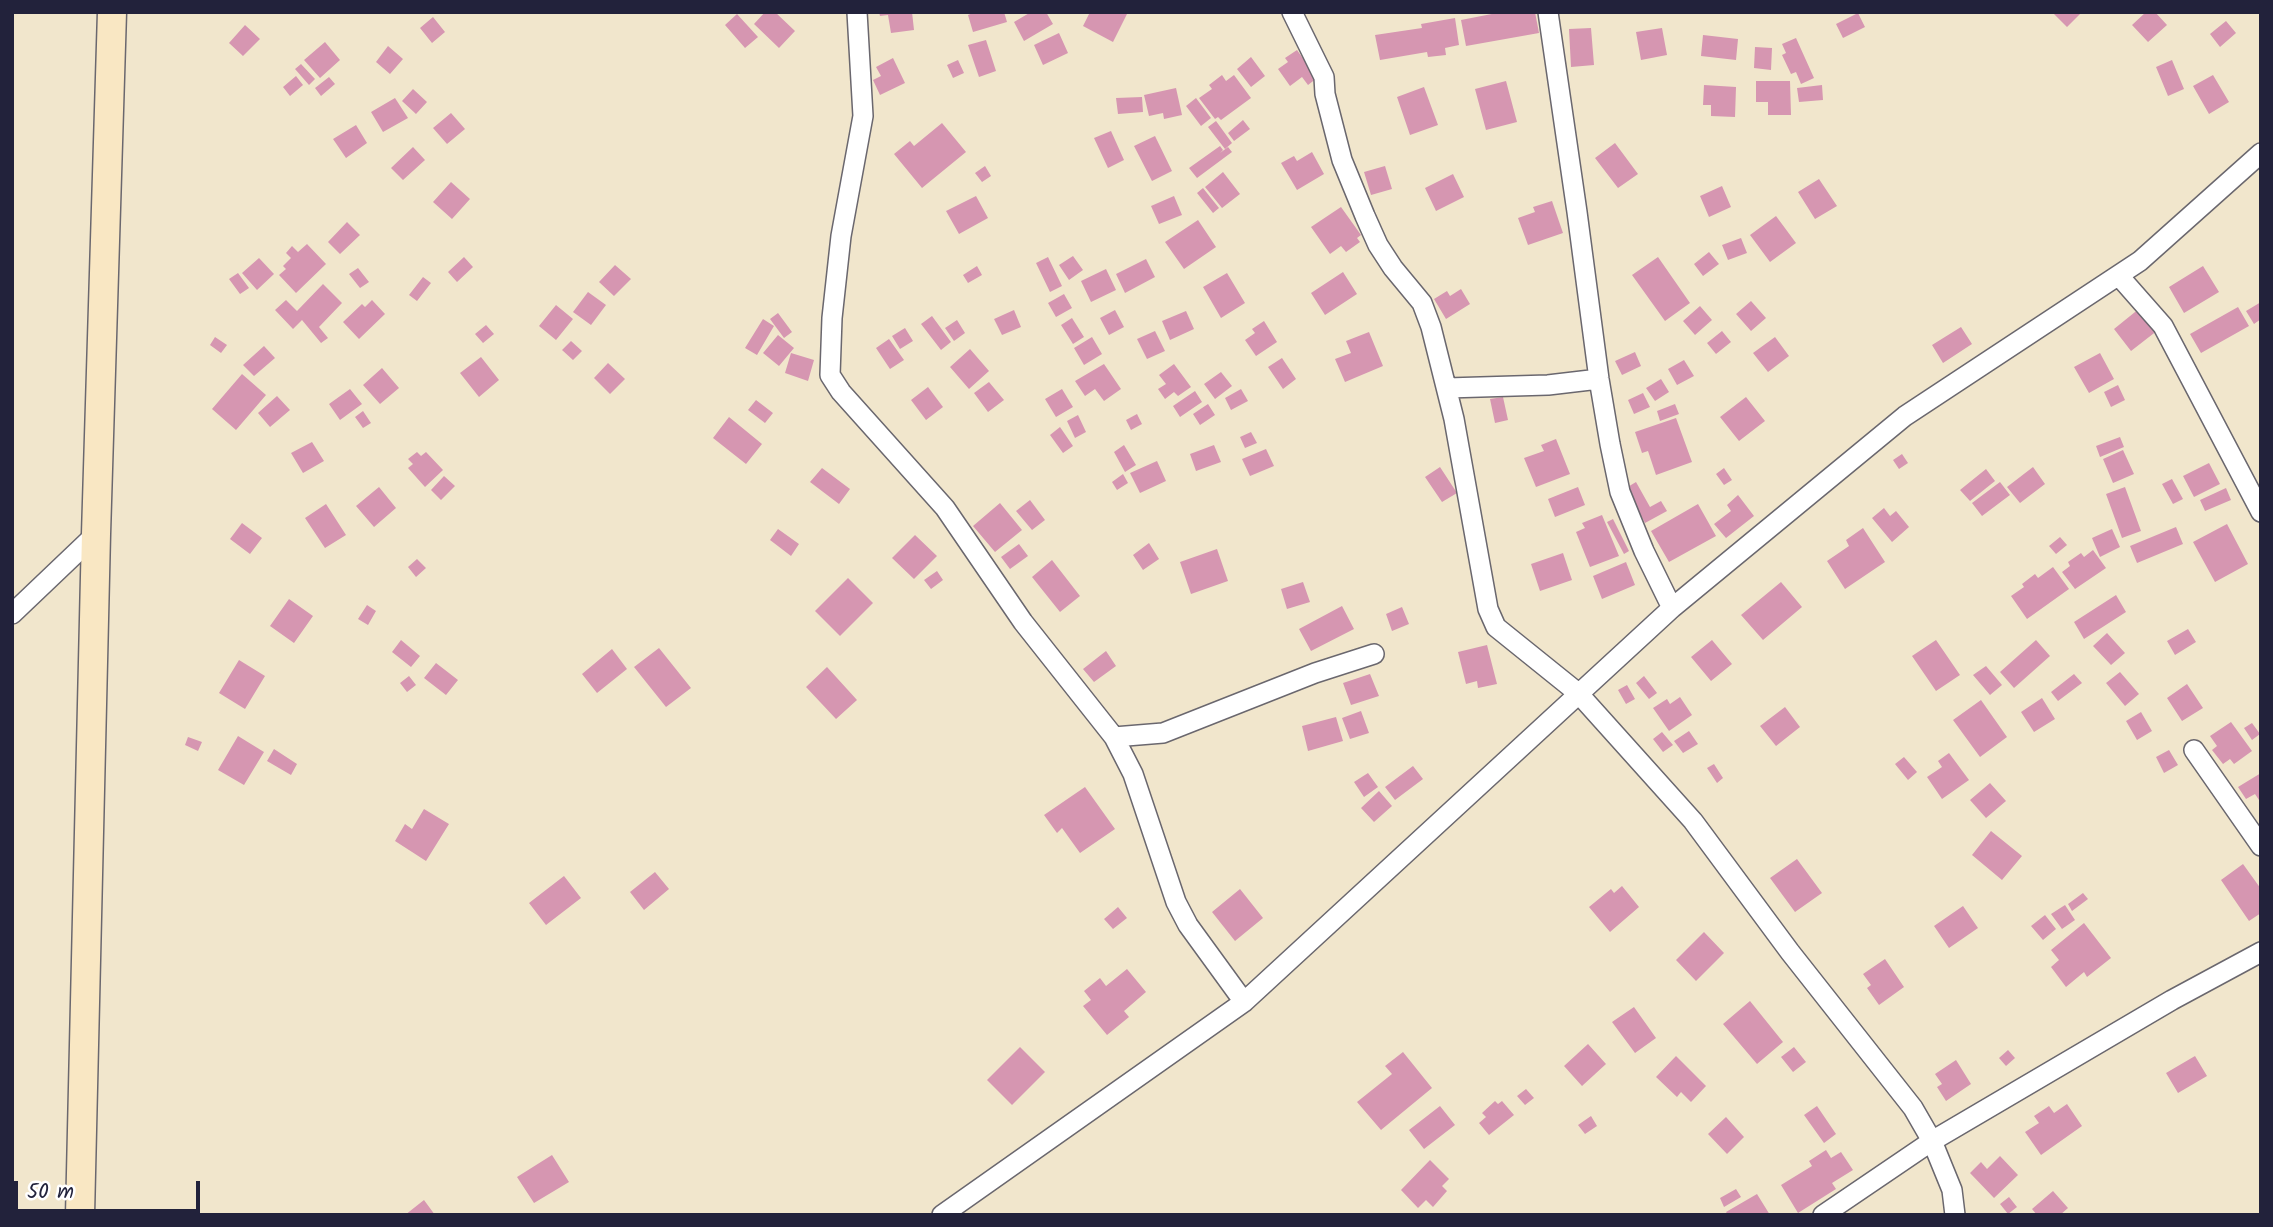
<!DOCTYPE html>
<style>
body{margin:0}
#map{position:relative;width:2273px;height:1227px;overflow:hidden;background:#f1e6cc;font-family:Kalam,sans-serif}
canvas{display:block}
.frame{position:absolute;inset:0;border:14px solid #22223b;pointer-events:none}
.scale{position:absolute;left:14px;top:1181px;width:186px;height:32px;box-sizing:border-box;border:4px solid #22223b;border-top:0;padding-left:9px;font-size:21px;line-height:24px;white-space:nowrap;color:#22223b;-webkit-text-stroke:5px #fff;paint-order:stroke}
</style>
<div id="map">
<canvas width="2273" height="1227"></canvas>
<div class="frame"></div>
<div class="scale">50 m</div>
</div>
<script>
const c = document.querySelector('canvas').getContext('2d');
c.lineJoin = 'round';
function paint(path, color) { c.fillStyle = color; c.fill(path, 'evenodd'); }
const shape = rows => new Path2D(rows.map(r => 'M' + r).join(''));
function strokePath(path, color, width, dash) { c.strokeStyle = color; c.lineWidth = width; c.lineCap = dash ? 'butt' : 'round'; c.setLineDash(dash || []); c.stroke(path); }
const building = shape([
 [765,12,775,12,795,31,779,48,754,24],
 [879,12,912,12,914,30,891,33,888,15,880,16],
 [975,12,1004,12,1007,22,973,32,968,15],
 [1031,12,1046,12,1053,24,1024,41,1014,22],
 [1090,12,1128,12,1113,42,1083,26],
 [1502,12,1535,12,1539,33,1466,46,1461,20],
 [2052,12,2082,12,2067,27],
 [2146,12,2155,12,2167,25,2148,42,2132,25],
 [1858,13,1865,27,1843,38,1836,24],
 [737,14,758,37,745,48,725,25],
 [433,17,445,32,432,43,420,28],
 [1455,18,1459,45,1445,48,1446,55,1428,57,1427,52,1380,60,1375,35,1422,28,1421,24],
 [2226,21,2236,33,2220,47,2210,34],
 [245,25,260,39,243,56,229,43],
 [1591,28,1594,65,1571,67,1569,29],
 [1662,28,1667,55,1641,60,1636,32],
 [1059,33,1068,53,1043,65,1034,45],
 [1703,35,1738,39,1736,60,1701,56],
 [1796,38,1814,78,1801,84,1796,72,1791,74,1782,55,1786,53,1782,44],
 [986,40,996,71,979,77,968,45],
 [325,42,340,60,320,78,304,60],
 [388,46,403,59,390,74,376,62],
 [1755,47,1772,48,1771,70,1754,68],
 [1297,50,1317,78,1308,85,1302,77,1290,86,1278,69,1288,62,1285,58],
 [1251,57,1265,76,1251,87,1237,69],
 [893,58,905,83,880,95,873,80,881,76,876,67],
 [958,60,964,73,953,78,947,65],
 [2172,60,2184,89,2168,96,2156,67],
 [301,64,315,79,309,85,295,69],
 [1222,75,1226,81,1234,75,1251,98,1221,120,1218,117,1215,119,1199,98,1212,89,1209,85],
 [2213,75,2229,102,2209,114,2193,86],
 [296,76,303,85,290,96,283,87],
 [329,77,335,84,321,96,315,88],
 [1506,81,1517,122,1486,130,1475,89],
 [1756,81,1790,81,1791,115,1768,115,1768,102,1756,102],
 [1704,85,1736,87,1735,117,1711,116,1711,105,1703,105],
 [1822,85,1823,100,1799,102,1797,88],
 [1424,87,1438,125,1410,135,1397,97],
 [1176,88,1182,115,1164,119,1163,113,1149,116,1144,95],
 [413,89,427,102,416,114,402,101],
 [1142,97,1143,112,1118,114,1116,98],
 [395,98,408,118,383,132,371,112],
 [1196,98,1211,118,1201,126,1186,106],
 [451,113,465,129,447,144,433,128],
 [1243,120,1250,129,1234,141,1228,133],
 [1216,121,1232,143,1225,149,1208,127],
 [942,123,966,152,922,188,894,154,910,141,914,146],
 [356,125,367,143,346,158,333,139],
 [1111,131,1124,160,1108,168,1094,138],
 [1155,136,1172,171,1152,181,1134,146],
 [1615,143,1638,174,1618,188,1595,158],
 [1220,146,1223,150,1220,153,1228,147,1232,152,1197,178,1189,168],
 [413,147,425,160,403,180,391,168],
 [1312,152,1324,174,1297,190,1281,163,1294,156,1297,161],
 [985,166,991,176,982,182,975,173],
 [1385,166,1392,189,1371,195,1364,172],
 [1223,172,1240,194,1222,208,1205,187],
 [1453,174,1464,197,1436,211,1425,188],
 [1819,179,1837,206,1815,219,1798,192],
 [451,182,470,199,452,219,433,202],
 [1722,186,1731,207,1709,217,1700,196],
 [1203,188,1219,208,1213,213,1197,193],
 [976,196,988,218,959,234,946,211],
 [1174,196,1182,215,1159,224,1151,206],
 [1552,201,1563,233,1528,245,1518,218,1535,212,1533,207],
 [1341,207,1361,235,1357,238,1360,242,1346,252,1341,246,1330,254,1311,227],
 [1776,216,1796,243,1770,262,1750,235],
 [1198,220,1216,247,1184,269,1165,242],
 [347,222,360,235,340,254,328,242],
 [1741,238,1747,253,1728,260,1722,245],
 [307,244,326,264,296,293,279,275,286,269,283,266,291,258,286,253,292,246,298,252],
 [1709,252,1719,264,1703,276,1694,264],
 [1073,256,1083,270,1069,280,1059,265],
 [464,257,473,267,457,282,448,272],
 [1048,257,1062,286,1050,292,1036,263],
 [1658,257,1690,303,1665,321,1632,275],
 [259,258,274,274,257,290,242,273],
 [1146,259,1155,277,1125,293,1116,274],
 [615,265,631,279,614,296,599,282],
 [977,266,982,275,968,283,963,275],
 [2203,266,2219,292,2184,313,2169,287],
 [358,268,369,282,360,288,349,274],
 [1106,269,1116,290,1091,302,1081,281],
 [1343,272,1357,294,1325,315,1311,293],
 [238,273,249,288,240,294,229,279],
 [1227,273,1245,303,1221,318,1203,287],
 [423,277,431,283,417,301,409,295],
 [323,284,342,303,319,327,328,338,321,343,302,320,293,329,275,310,286,300,297,311],
 [1461,289,1470,304,1446,319,1434,299,1447,291,1450,296],
 [588,292,606,305,591,325,573,312],
 [1064,294,1072,308,1056,317,1048,303],
 [372,300,385,314,359,339,343,322,362,304,365,307],
 [1751,301,1766,318,1751,331,1736,314],
 [2261,302,2261,319,2254,324,2246,311],
 [556,305,573,319,556,340,539,326],
 [1700,306,1712,320,1695,335,1683,321],
 [2238,307,2249,326,2201,353,2190,334],
 [2140,308,2158,330,2131,351,2114,329],
 [1014,310,1021,327,1002,335,994,319],
 [1115,310,1124,327,1109,335,1100,318],
 [1186,311,1194,329,1170,340,1162,321],
 [778,313,792,332,784,338,770,319],
 [932,316,951,342,941,350,921,324],
 [1072,318,1084,337,1073,344,1061,325],
 [763,319,774,326,757,355,745,348],
 [957,320,965,333,954,341,945,328],
 [1264,321,1277,342,1256,356,1245,340,1255,333,1252,329],
 [486,325,494,334,483,343,475,334],
 [1961,327,1972,344,1943,363,1932,345],
 [905,328,913,341,900,349,892,336],
 [1155,331,1165,351,1147,359,1137,339],
 [1722,331,1731,342,1716,354,1707,343],
 [1369,332,1383,366,1345,382,1335,359,1351,353,1346,341],
 [778,335,794,348,779,366,763,353],
 [215,337,227,345,221,353,210,345],
 [1092,337,1102,354,1084,365,1074,348],
 [1775,337,1789,356,1768,372,1753,353],
 [889,339,904,360,890,369,876,348],
 [571,341,582,351,573,360,562,350],
 [264,346,275,358,254,376,243,365],
 [970,349,989,371,969,389,950,367],
 [1635,352,1641,366,1622,375,1615,361],
 [791,353,814,360,808,381,785,373],
 [2100,353,2114,379,2089,393,2074,367],
 [481,357,499,380,479,397,460,373],
 [1282,358,1296,379,1283,389,1268,367],
 [1684,360,1694,376,1677,385,1668,369],
 [608,363,625,379,610,394,594,378],
 [1104,364,1121,389,1104,401,1095,389,1085,396,1075,381],
 [1174,364,1191,387,1178,396,1174,392,1165,399,1158,389,1166,384,1159,375],
 [382,368,399,388,380,404,363,385],
 [1221,372,1232,386,1215,399,1204,384],
 [242,374,266,395,236,430,212,409],
 [1661,379,1669,392,1655,401,1646,388],
 [989,382,1004,400,988,412,974,393],
 [2118,385,2125,400,2111,407,2104,392],
 [928,387,943,407,926,420,911,400],
 [350,389,362,404,340,420,329,404],
 [1062,389,1073,407,1056,417,1045,399],
 [1241,389,1248,401,1231,410,1225,398],
 [1195,391,1202,402,1180,417,1173,406],
 [1643,393,1650,407,1634,414,1628,400],
 [277,396,290,410,270,427,258,413],
 [1503,397,1508,420,1495,423,1490,399],
 [1746,397,1765,421,1739,441,1720,417],
 [756,400,773,413,765,423,748,410],
 [1208,404,1215,415,1200,425,1193,414],
 [1675,404,1679,414,1660,421,1657,411],
 [363,411,371,423,363,428,355,417],
 [1137,414,1142,424,1131,430,1126,420],
 [1078,415,1086,432,1075,438,1067,421],
 [729,417,762,444,746,464,713,438],
 [1676,418,1692,462,1656,475,1648,451,1642,453,1635,432],
 [1060,427,1073,446,1063,453,1050,435],
 [1251,432,1257,443,1245,448,1240,437],
 [2120,437,2124,447,2100,457,2096,446],
 [1556,439,1570,474,1536,487,1524,458,1544,451,1541,445],
 [312,442,324,461,303,473,291,453],
 [1124,445,1136,465,1125,472,1114,452],
 [1214,445,1221,462,1196,471,1190,454],
 [1266,449,1274,466,1250,476,1242,459],
 [2123,450,2134,474,2113,483,2103,459],
 [417,452,421,456,426,452,443,470,425,487,408,468,413,464,408,459],
 [1902,454,1908,463,1899,469,1893,460],
 [1157,461,1166,481,1140,493,1130,473],
 [2209,463,2220,484,2194,497,2183,476],
 [1440,467,1457,493,1442,502,1425,477],
 [2033,467,2045,484,2020,503,2007,487],
 [822,468,850,489,839,504,810,482],
 [1724,468,1732,480,1724,485,1716,474],
 [1986,469,1995,481,1970,501,1960,490],
 [1123,474,1128,483,1117,490,1112,482],
 [444,476,455,486,441,500,431,490],
 [2172,479,2183,499,2173,504,2162,484],
 [1636,482,1650,507,1661,501,1667,511,1645,523,1626,488],
 [2000,482,2010,495,1982,516,1972,503],
 [379,487,396,508,374,527,356,506],
 [1578,487,1585,505,1555,517,1548,499],
 [2125,487,2141,531,2122,538,2106,494],
 [2226,488,2231,500,2205,511,2200,500],
 [1738,495,1754,516,1726,538,1714,524,1731,511,1727,505],
 [1030,500,1045,520,1032,530,1016,511],
 [1000,503,1022,530,995,552,973,526],
 [326,504,346,535,325,548,305,518],
 [1698,504,1716,536,1669,562,1651,531],
 [1884,508,1890,516,1896,511,1909,527,1892,542,1872,518],
 [1602,515,1619,556,1590,567,1576,532,1585,528,1582,523],
 [1613,519,1629,551,1624,554,1607,522],
 [242,523,262,538,250,554,230,539],
 [2227,524,2248,564,2215,582,2193,542],
 [2176,527,2183,544,2137,563,2130,546],
 [1863,528,1885,562,1845,589,1827,561,1849,546,1846,540],
 [778,529,799,544,791,556,770,540],
 [2112,529,2120,547,2100,557,2092,538],
 [915,535,937,556,914,579,892,558],
 [2060,537,2067,545,2056,554,2049,546],
 [1149,543,1159,559,1143,570,1133,555],
 [1019,544,1028,556,1010,569,1001,557],
 [1217,549,1228,581,1191,594,1180,562],
 [2093,550,2106,568,2075,589,2062,572,2070,566,2068,562,2081,553,2084,557],
 [1563,553,1572,580,1540,591,1531,564],
 [417,559,426,568,416,577,408,567],
 [1052,560,1080,596,1060,612,1032,577],
 [1626,562,1635,585,1602,599,1593,576],
 [2053,567,2069,589,2027,619,2011,596,2024,587,2022,584,2035,574,2038,578],
 [937,571,943,580,931,589,924,580],
 [848,578,873,603,840,636,815,611],
 [1303,582,1310,602,1287,609,1281,589],
 [1781,582,1802,607,1763,640,1741,615],
 [2116,595,2126,612,2084,639,2074,622],
 [289,599,313,616,294,643,270,626],
 [367,605,376,611,368,625,358,619],
 [1342,606,1354,629,1311,651,1299,629],
 [1402,607,1409,624,1392,631,1386,614],
 [2188,629,2196,642,2175,655,2167,641],
 [2107,633,2125,653,2111,665,2093,646],
 [401,640,420,656,411,667,392,652],
 [1712,640,1732,664,1711,681,1691,657],
 [1936,640,1960,675,1936,691,1912,656],
 [2036,640,2050,656,2014,688,2000,672],
 [1487,645,1497,684,1478,688,1477,681,1466,684,1458,652],
 [659,648,691,688,666,707,634,667],
 [612,649,627,669,597,693,582,674],
 [1106,651,1116,666,1094,682,1083,669],
 [239,660,265,676,245,709,219,693],
 [436,663,458,680,446,695,424,678],
 [1986,666,2002,685,1990,695,1973,675],
 [827,667,857,700,836,719,806,687],
 [2120,672,2139,694,2125,706,2106,683],
 [1370,674,1379,696,1351,705,1343,683],
 [2074,674,2082,683,2058,701,2051,692],
 [409,676,416,685,407,692,400,683],
 [1644,676,1657,693,1649,699,1636,683],
 [2187,684,2203,708,2182,721,2167,698],
 [1627,685,1635,699,1626,704,1618,690],
 [1680,697,1692,715,1669,731,1653,708,1667,699,1670,704],
 [2042,698,2055,719,2034,732,2021,712],
 [1981,700,2007,737,1980,757,1953,720],
 [1785,707,1800,727,1776,746,1760,726],
 [1361,711,1369,733,1350,739,1342,718],
 [2141,712,2152,731,2137,740,2126,721],
 [1336,717,1343,741,1308,751,1302,726],
 [2231,722,2252,751,2234,764,2230,759,2223,764,2212,750,2217,746,2210,736],
 [2252,723,2260,734,2252,740,2244,728],
 [1689,731,1698,744,1683,753,1674,741],
 [1662,732,1673,745,1663,752,1653,739],
 [238,736,264,752,244,785,218,770],
 [188,737,202,742,198,751,185,745],
 [274,749,297,764,291,775,267,761],
 [2169,750,2178,765,2164,773,2156,757],
 [1949,753,1969,780,1942,799,1927,777,1942,767,1938,761],
 [1904,757,1917,772,1908,780,1895,764],
 [1714,764,1723,778,1717,783,1707,768],
 [1413,766,1423,779,1395,800,1385,787],
 [1368,773,1378,787,1364,797,1354,782],
 [2261,773,2261,803,2255,794,2246,799,2238,787],
 [1990,783,2006,801,1986,818,1970,800],
 [1085,787,1115,829,1080,853,1062,828,1057,833,1044,815],
 [1379,791,1392,806,1374,822,1361,808],
 [424,809,449,824,426,861,395,841,405,824,412,829],
 [1991,831,2022,856,2002,880,1972,855],
 [1797,859,1822,893,1795,912,1770,878],
 [2243,864,2261,889,2261,913,2249,921,2221,880],
 [655,872,669,889,644,910,630,892],
 [564,876,581,898,546,925,529,903],
 [1622,886,1639,907,1610,932,1589,907,1611,889,1614,893],
 [1240,889,1263,918,1235,941,1212,912],
 [2083,893,2088,899,2072,911,2068,904],
 [2065,905,2075,920,2062,929,2051,914],
 [1963,906,1978,928,1949,948,1934,926],
 [1118,907,1127,918,1113,929,1104,919],
 [2045,915,2056,929,2043,940,2031,926],
 [2084,923,2111,958,2087,977,2084,972,2066,987,2051,967,2059,960,2051,950],
 [1704,932,1724,953,1696,981,1676,960],
 [1885,959,1904,987,1879,1005,1867,988,1871,985,1863,974],
 [1127,969,1146,992,1124,1011,1129,1017,1107,1035,1083,1006,1091,1000,1084,991,1100,978,1106,986],
 [1750,1001,1783,1042,1757,1064,1723,1024],
 [1634,1007,1656,1038,1635,1053,1612,1022],
 [1588,1044,1606,1064,1582,1086,1564,1066],
 [1020,1047,1045,1072,1012,1105,987,1080],
 [1794,1047,1806,1062,1793,1072,1781,1057],
 [2008,1050,2015,1058,2006,1066,1999,1058],
 [1403,1052,1432,1088,1381,1130,1357,1102,1392,1074,1385,1066],
 [1676,1056,1706,1086,1691,1102,1681,1092,1677,1097,1656,1077],
 [2195,1056,2207,1076,2178,1093,2166,1073],
 [1956,1060,1971,1084,1946,1101,1937,1087,1942,1084,1935,1074],
 [1526,1089,1534,1098,1525,1105,1517,1096],
 [1495,1101,1498,1104,1502,1101,1514,1115,1489,1135,1479,1123,1486,1117,1482,1113],
 [2067,1104,2082,1126,2041,1155,2025,1132,2039,1123,2034,1116,2049,1106,2054,1113],
 [1440,1106,1455,1125,1424,1149,1409,1130],
 [1817,1106,1836,1134,1824,1143,1804,1115],
 [1591,1116,1597,1126,1585,1134,1578,1125],
 [1726,1117,1744,1137,1727,1154,1708,1134],
 [1826,1150,1831,1158,1841,1152,1853,1170,1832,1183,1836,1189,1798,1213,1781,1185,1812,1166,1809,1161],
 [552,1155,569,1182,534,1203,517,1177],
 [2000,1156,2018,1175,1994,1198,1970,1173,1981,1162,1987,1169],
 [1430,1160,1449,1179,1442,1186,1447,1191,1433,1207,1426,1200,1418,1208,1401,1190],
 [1736,1189,1741,1197,1724,1207,1720,1198],
 [2053,1191,2068,1208,2060,1215,2037,1215,2032,1209],
 [1757,1194,1770,1215,1728,1215,1726,1212],
 [2009,1197,2017,1207,2008,1214,2000,1204],
 [424,1200,435,1215,405,1215]
]);
const street = shape([
 [857,12,863,116,841,236,832,318,830,375,841,392,945,508,1023,622,1114,737,1133,774,1176,902,1188,925,1244,1002],
 [1292,12,1324,77,1325,94,1342,160,1365,216,1378,245,1393,268,1422,303,1431,327,1454,419,1488,609,1496,627,1578,693,1693,821,1790,952,1913,1108,1932,1141,1952,1190,1955,1215],
 [1548,12,1577,212,1599,379,1610,444,1620,492,1644,551,1672,608],
 [2119,276,2163,326,2261,512],
 [1447,388,1548,385,1599,379],
 [12,614,96,534],
 [1114,737,1163,733,1315,673,1374,654],
 [2194,750,2261,846],
 [942,1215,1244,1002,1672,608,1905,416,2140,261,2261,153],
 [1823,1215,1932,1141,2172,1000,2261,952]
]);
const secondary = shape([
 [80,1215,96,534,112,12]
]);
paint(building, '#d696b1');
strokePath(street, '#6a676e', 22);
strokePath(secondary, '#6a676e', 31);
strokePath(street, '#fff', 19);
strokePath(secondary, '#f9e7c3', 28);
</script>
